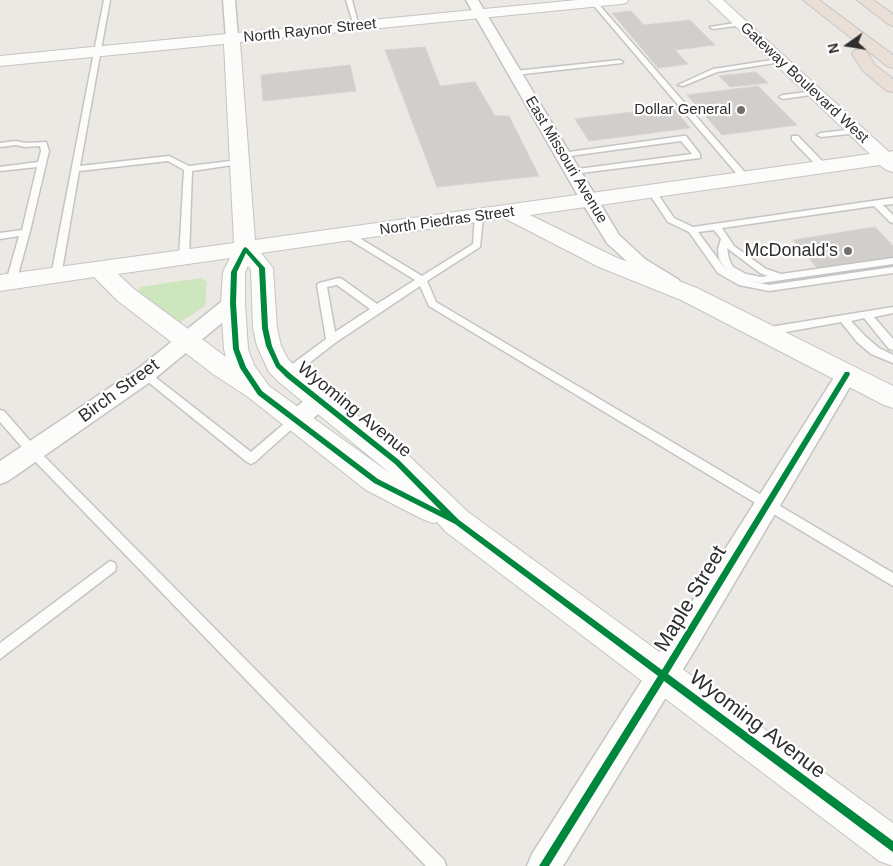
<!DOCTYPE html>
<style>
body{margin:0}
#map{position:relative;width:893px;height:866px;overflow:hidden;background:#ece8e4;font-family:Arial,sans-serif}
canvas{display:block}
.north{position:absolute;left:823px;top:20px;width:50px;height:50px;-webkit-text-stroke:4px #fff;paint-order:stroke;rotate:257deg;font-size:14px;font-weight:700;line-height:20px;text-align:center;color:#2e2e2e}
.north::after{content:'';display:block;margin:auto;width:18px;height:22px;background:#2e2e2e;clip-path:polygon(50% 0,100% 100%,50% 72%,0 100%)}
</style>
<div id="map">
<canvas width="893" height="866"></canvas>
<div class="north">N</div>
</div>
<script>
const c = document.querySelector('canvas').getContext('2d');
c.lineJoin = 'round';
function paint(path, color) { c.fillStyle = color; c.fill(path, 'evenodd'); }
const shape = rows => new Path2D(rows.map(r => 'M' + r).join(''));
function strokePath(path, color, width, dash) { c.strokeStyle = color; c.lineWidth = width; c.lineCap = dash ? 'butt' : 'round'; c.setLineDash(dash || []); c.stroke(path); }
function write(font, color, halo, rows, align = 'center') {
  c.font = font + ' Arial,sans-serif'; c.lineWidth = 4.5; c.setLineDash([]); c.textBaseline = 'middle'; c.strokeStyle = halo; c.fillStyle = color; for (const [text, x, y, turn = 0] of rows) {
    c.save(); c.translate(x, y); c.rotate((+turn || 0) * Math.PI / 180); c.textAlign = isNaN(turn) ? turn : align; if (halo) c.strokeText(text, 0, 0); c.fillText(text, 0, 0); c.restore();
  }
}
const green = shape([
 [201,278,207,282,205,306,179,323,138,291,140,287]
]);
const building = shape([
 [631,11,644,25,690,20,715,45,675,50,688,64,658,68,612,13,631,11],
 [425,47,440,86,475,82,495,116,509,116,539,176,437,187,385,50,425,47],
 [350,65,356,91,263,101,261,75,350,65],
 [756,72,768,83,730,87,719,76,756,72],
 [758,86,797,125,722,135,687,95,758,86],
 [673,107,690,128,589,141,575,119,673,107],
 [875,227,893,246,893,257,818,269,793,240,875,227]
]);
const lane = shape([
 [104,0,110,0,80,166,169,156,189,166,239,160,243,162,239,164,192,171,189,258,184,261,179,258,184,170,168,161,79,171,61,276,56,279,51,276,104,0],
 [346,0,352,0,359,27,354,26,346,0],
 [589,0,595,0,748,176,748,180,742,180,589,0],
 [741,22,743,23,743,25,713,29,710,27,741,22],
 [779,59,782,61,781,62,717,72,683,86,678,85,713,69,779,59],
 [620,60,623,62,622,63,515,75,512,73,515,71,620,60],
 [815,91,819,93,817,94,783,99,779,97,783,95,815,91],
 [855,129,859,131,858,133,821,137,817,135,821,133,855,129],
 [683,136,686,136,700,154,700,158,573,174,569,172,570,170,692,154,681,141,562,157,558,155,562,153,683,136],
 [792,136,798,136,826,165,826,169,820,169,792,140,792,136],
 [16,141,25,143,46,142,49,151,30,231,16,282,11,285,6,282,19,236,0,239,0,233,22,230,37,167,0,171,0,167,38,162,41,151,40,146,25,147,16,145,0,147,0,143,16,141],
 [649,190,655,190,674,218,693,227,893,198,893,204,883,205,893,215,893,223,890,222,874,206,722,228,734,246,766,269,781,274,893,258,893,264,761,283,745,280,769,285,893,267,893,273,769,291,739,285,718,273,689,232,668,222,648,192,649,190],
 [714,230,721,239,718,249,719,259,726,270,698,232,714,230],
 [727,248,760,273,768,276,761,277,746,274,733,267,729,259,727,248],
 [479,213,483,216,480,247,427,281,436,302,893,573,893,586,429,306,420,286,335,343,291,377,283,377,282,374,283,371,326,339,317,285,319,283,339,278,342,279,377,304,415,280,345,237,345,233,351,233,422,276,473,244,475,216,479,213],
 [337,285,370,309,335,332,327,287,337,285],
 [893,307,893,313,874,317,893,339,893,350,889,349,864,318,851,321,865,336,879,348,893,355,893,363,871,354,857,342,841,322,764,336,759,332,764,328,893,307],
 [146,370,251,452,293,416,301,416,303,419,255,462,251,464,247,462,142,377,141,374,146,370],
 [0,410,4,411,37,449,444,860,446,866,426,866,29,455,0,422,0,410],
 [110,561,115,563,116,567,115,571,0,659,0,643,110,561]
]);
const street = shape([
 [223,0,235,0,238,38,237,41,227,41,226,38,223,0],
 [466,0,478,0,619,235,645,259,679,280,681,285,679,290,672,291,665,290,633,267,607,243,581,201,466,0],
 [233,296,240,298,243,303,240,308,153,380,8,481,0,484,0,461,139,368,226,298,233,296],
 [847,366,854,368,858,374,854,380,696,648,563,866,527,866,532,854,840,368,847,366],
 [320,391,328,394,331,400,328,406,305,425,297,428,289,425,286,419,289,413,312,394,320,391]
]);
const secondary = shape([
 [577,0,628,0,626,3,621,4,240,42,255,240,870,154,708,0,723,0,889,152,893,151,893,172,886,170,880,165,530,215,615,257,697,288,893,386,893,408,884,405,681,300,599,267,504,218,261,253,273,268,277,328,281,346,288,359,298,369,407,454,468,512,893,823,893,866,879,861,446,532,437,522,433,523,422,519,366,490,248,397,213,374,118,301,94,277,0,291,0,275,234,243,224,44,0,66,0,56,577,0],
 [230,258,223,272,221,303,224,349,226,357,134,289,118,274,230,258],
 [248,266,251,270,253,328,257,346,269,372,280,383,391,474,269,386,254,365,248,349,245,303,245,272,248,266]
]);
const highway = shape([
 [803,0,819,0,893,55,893,68,887,66,803,0],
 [857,0,873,0,893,14,893,26,888,24,857,0],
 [860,49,866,51,875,65,893,79,893,92,887,91,863,71,852,54,854,51,860,49]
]);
const cycleway = shape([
 [245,247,247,248,265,268,268,328,272,346,280,364,291,374,399,460,459,520,662,670,845,372,849,372,850,374,849,376,668,674,893,841,893,852,890,850,664,681,549,866,539,866,658,676,455,524,374,483,258,395,240,368,233,349,230,303,231,272,243,249,245,247],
 [246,253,259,268,262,328,266,346,276,367,287,378,395,464,441,511,378,479,262,391,246,367,239,349,236,303,237,272,246,253]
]);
const markers = [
 [741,110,5,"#706f6e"],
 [848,251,5,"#706f6e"]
];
const farStreetnames = [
 ["North Raynor Street",310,31,-6],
 ["Gateway Boulevard West",804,83,43],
 ["East Missouri Avenue",566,160,59],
 ["North Piedras Street",447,221,-8]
];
const farPoinames = [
 ["Dollar General",731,110]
];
const poiNames = [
 ["McDonald's",838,251]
];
const streetNames = [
 ["Birch Street",119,391,-36],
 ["Wyoming Avenue",354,410,39]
];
const nearStreetnames = [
 ["Maple Street",691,599,-59],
 ["Wyoming Avenue",757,725,37]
];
paint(green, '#cee6be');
paint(building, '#d1cecb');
strokePath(building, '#d7d4d0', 1);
strokePath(lane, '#c5c4c5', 3);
strokePath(street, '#c5c4c5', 3);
strokePath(secondary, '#c5c4c5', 2);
strokePath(highway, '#c6c5c4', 2);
paint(lane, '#fcfcfb');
paint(street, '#fcfcfb');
paint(secondary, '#fcfcfb');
paint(highway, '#eadfd6');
paint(cycleway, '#00873e');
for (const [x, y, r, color] of markers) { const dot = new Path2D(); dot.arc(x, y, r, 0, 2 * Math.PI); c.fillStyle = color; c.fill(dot); strokePath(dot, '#fff', 2); }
write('15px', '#2e2e2e', '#fff', farStreetnames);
write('15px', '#2e2e2e', '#fff', farPoinames, 'right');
write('18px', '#2e2e2e', '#fff', poiNames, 'right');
write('18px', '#2e2e2e', '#fff', streetNames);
write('21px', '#2e2e2e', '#fff', nearStreetnames);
</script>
